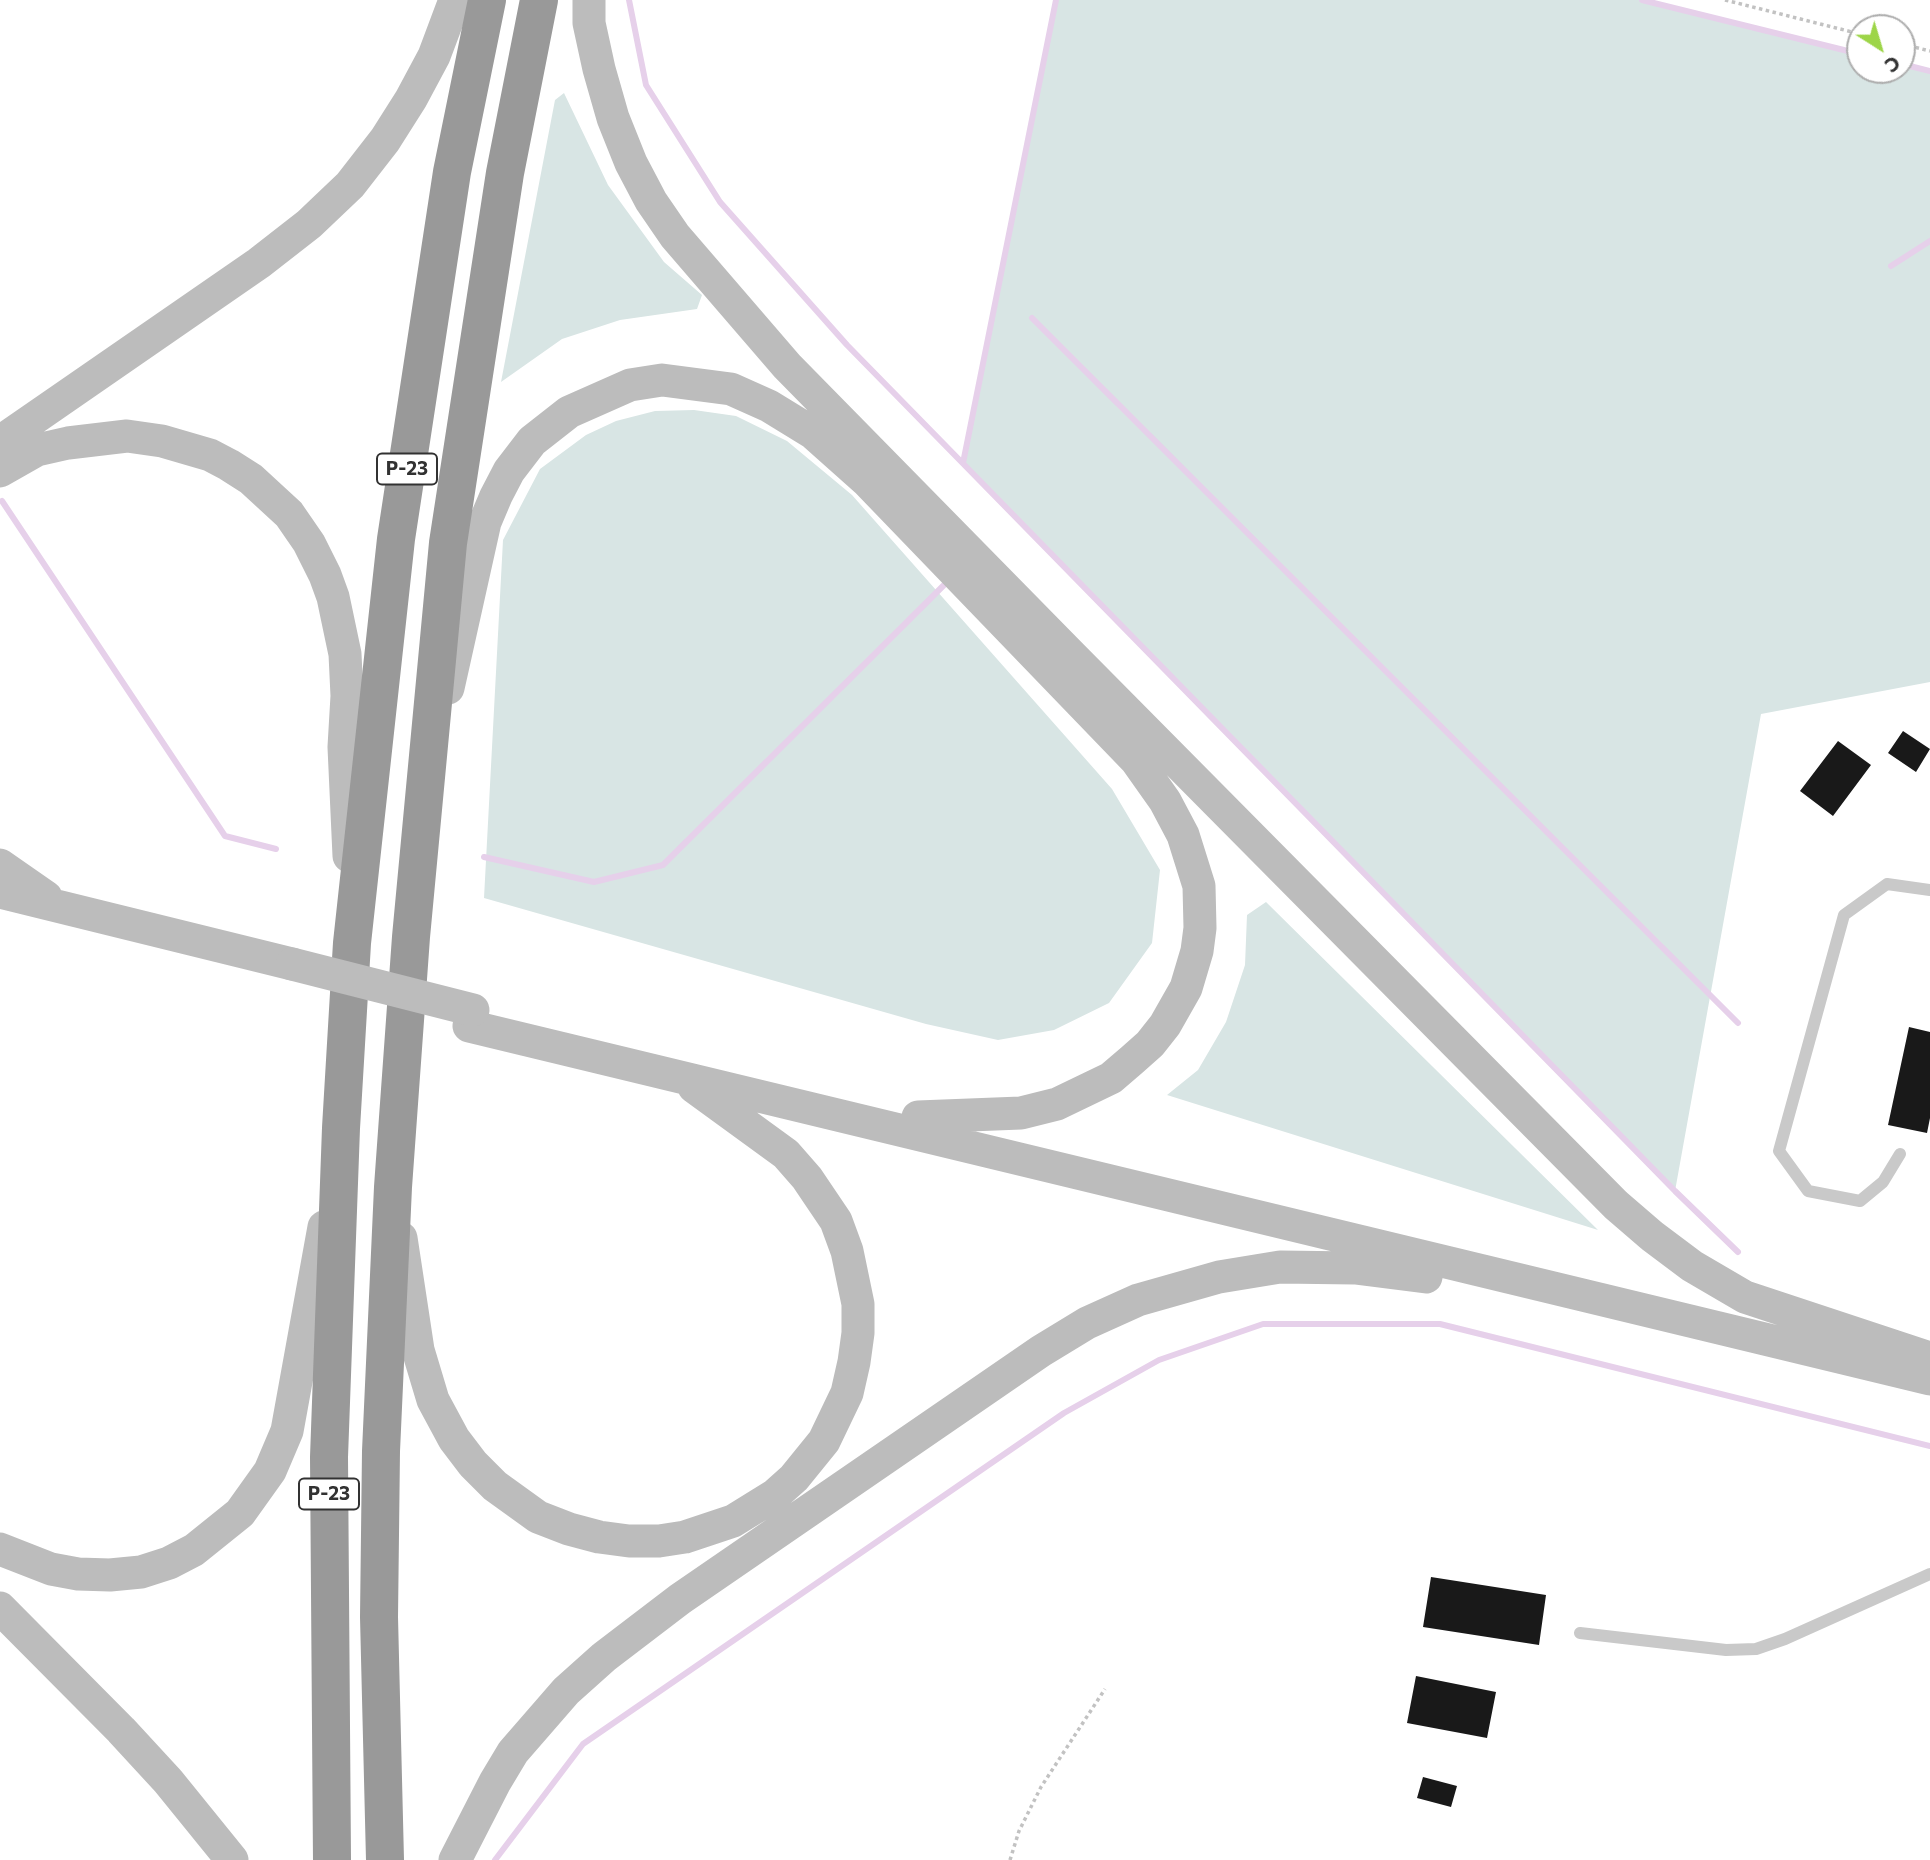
<!DOCTYPE html>
<meta charset="utf-8">
<style>
body{margin:0}
#map{position:relative;width:1930px;height:1860px;overflow:hidden;background:#fff;font-family:Commissioner,sans-serif}
canvas{display:block}
.north{position:absolute;left:1846px;top:14px;width:70px;height:70px;box-sizing:border-box;background:#fff;border:2px solid #adadad;border-radius:50%;rotate:143deg;font-size:19px;font-weight:700;line-height:28px;text-align:center;color:#323232}
.north::after{content:'';display:block;margin:auto;width:24px;height:32px;background:#9dd548;clip-path:polygon(50% 0,100% 100%,50% 72%,0 100%)}
</style>
<div id="map">
<canvas width="1930" height="1860"></canvas>
<div class="north">С</div>
</div>
<script>
const c = document.querySelector('canvas').getContext('2d');
c.lineJoin = 'round';
function paint(path, color) { c.fillStyle = color; c.fill(path, 'evenodd'); }
const shape = rows => new Path2D(rows.map(r => 'M' + r).join(''));
function strokePath(path, color, width, dash) { c.strokeStyle = color; c.lineWidth = width; c.lineCap = dash ? 'butt' : 'round'; c.setLineDash(dash || []); c.stroke(path); }
function write(font, color, halo, rows, align = 'center') {
  c.font = font + ' Commissioner,sans-serif'; c.lineWidth = 7; c.setLineDash([]); c.textBaseline = 'middle'; c.strokeStyle = halo; c.fillStyle = color; for (const [text, x, y, turn = 0] of rows) {
    c.save(); c.translate(x, y); c.rotate((+turn || 0) * Math.PI / 180); c.textAlign = isNaN(turn) ? turn : align; if (halo) c.strokeText(text, 0, 0); c.fillText(text, 0, 0); c.restore();
  }
}
const green = shape([
 [1056,0,1642,0,1860,54,1860,70,1902,70,1902,64,1930,71,1930,682,1761,714,1675,1191,963,463],
 [564,93,608,185,664,262,702,295,697,309,620,320,562,339,501,382,555,100],
 [694,410,736,416,787,441,852,495,1112,789,1160,870,1152,943,1109,1003,1054,1030,998,1040,926,1024,484,898,503,540,540,469,586,435,616,421,655,411],
 [1266,902,1598,1230,1167,1095,1198,1070,1226,1022,1245,965,1247,915]
]);
const stream = shape([
 [629,0,646,85,720,202,847,345,1675,1191,1738,1252],
 [1642,0,1860,54],
 [1902,64,1930,71],
 [1891,266,1930,241],
 [1032,318,1738,1023],
 [963,463,1056,0],
 [2,501,225,836,276,849],
 [484,857,594,882,663,865,944,585],
 [495,1860,583,1744,1064,1413,1159,1360,1263,1324,1440,1324,1930,1446]
]);
const building = shape([
 [1903,731,1930,749,1916,772,1888,753],
 [1838,741,1871,765,1833,816,1800,791],
 [1909,1027,1930,1032,1930,1118,1927,1133,1888,1125],
 [1431,1577,1546,1595,1539,1645,1423,1627],
 [1416,1676,1496,1692,1487,1738,1407,1723],
 [1423,1777,1457,1786,1451,1807,1417,1798]
]);
const path = shape([
 [1725,0,1860,34],
 [1902,44,1930,51],
 [1010,1860,1019,1831,1041,1787,1105,1689]
]);
const lane = shape([
 [1900,1154,1883,1182,1860,1201,1808,1191,1779,1151,1844,915,1887,884,1930,890],
 [1580,1633,1726,1650,1756,1649,1785,1639,1930,1574]
]);
const secondary = shape([
 [589,0,589,23,599,69,613,118,631,163,651,201,675,236,787,366,1069,653,1616,1205,1652,1236,1692,1266,1745,1297,1930,1358],
 [0,442,259,263,309,224,350,185,385,140,411,99,434,56,455,0],
 [0,471,37,450,68,443,127,436,162,441,210,455,229,465,251,479,289,514,309,543,325,575,333,597,345,654,347,696,344,747,349,856],
 [448,688,485,522,496,496,509,471,532,441,569,412,630,385,662,380,731,389,769,406,813,433,868,482,1136,760,1165,801,1183,835,1199,886,1200,928,1197,951,1186,988,1165,1025,1150,1044,1132,1060,1111,1078,1057,1104,1021,1113,918,1117],
 [0,865,46,897],
 [0,892,292,964],
 [469,1026,1930,1379],
 [401,1238,418,1350,433,1400,454,1439,473,1464,495,1486,538,1517,569,1529,599,1537,629,1541,659,1541,685,1537,733,1521,775,1495,794,1478,824,1441,847,1393,854,1362,858,1333,858,1304,847,1251,836,1221,807,1178,786,1154,694,1087],
 [0,1549,51,1569,78,1574,110,1575,141,1572,169,1563,194,1550,240,1513,270,1471,287,1431,324,1227],
 [0,1608,121,1730,168,1781,232,1860],
 [455,1860,495,1782,513,1752,566,1691,604,1657,680,1599,1041,1351,1087,1323,1138,1300,1219,1277,1280,1267,1355,1268,1426,1277]
]);
const highway = shape([
 [332,1860,329,1457,341,1128,352,943,396,539,452,172,487,0],
 [385,1860,379,1617,381,1451,393,1187,411,937,448,543,505,173,539,0]
]);
const secondaryBridge = shape([
 [292,964,473,1010]
]);
const shields = [
 [407,469,60],
 [329,1494,60]
];
const shieldNames = [
 ["Р-23",407,469],
 ["Р-23",329,1494]
];
paint(green, '#d8e5e4');
strokePath(stream, '#e6d0ea', 6);
paint(building, '#191919');
strokePath(path, '#c2c2c2', 3.5, [3.5, 3.5]);
strokePath(lane, '#c9c9c9', 12);
strokePath(secondary, '#bcbcbc', 33);
strokePath(highway, '#999', 38);
strokePath(secondaryBridge, '#bcbcbc', 33);
for (const [x, y, w] of shields) { const box = new Path2D(); box.roundRect(x - w / 2, y - 15.5, w, 31, 5); c.fillStyle = '#fff'; c.fill(box); strokePath(box, '#323232', 2); }
write('bold 19px', '#323232', null, shieldNames);
</script>
